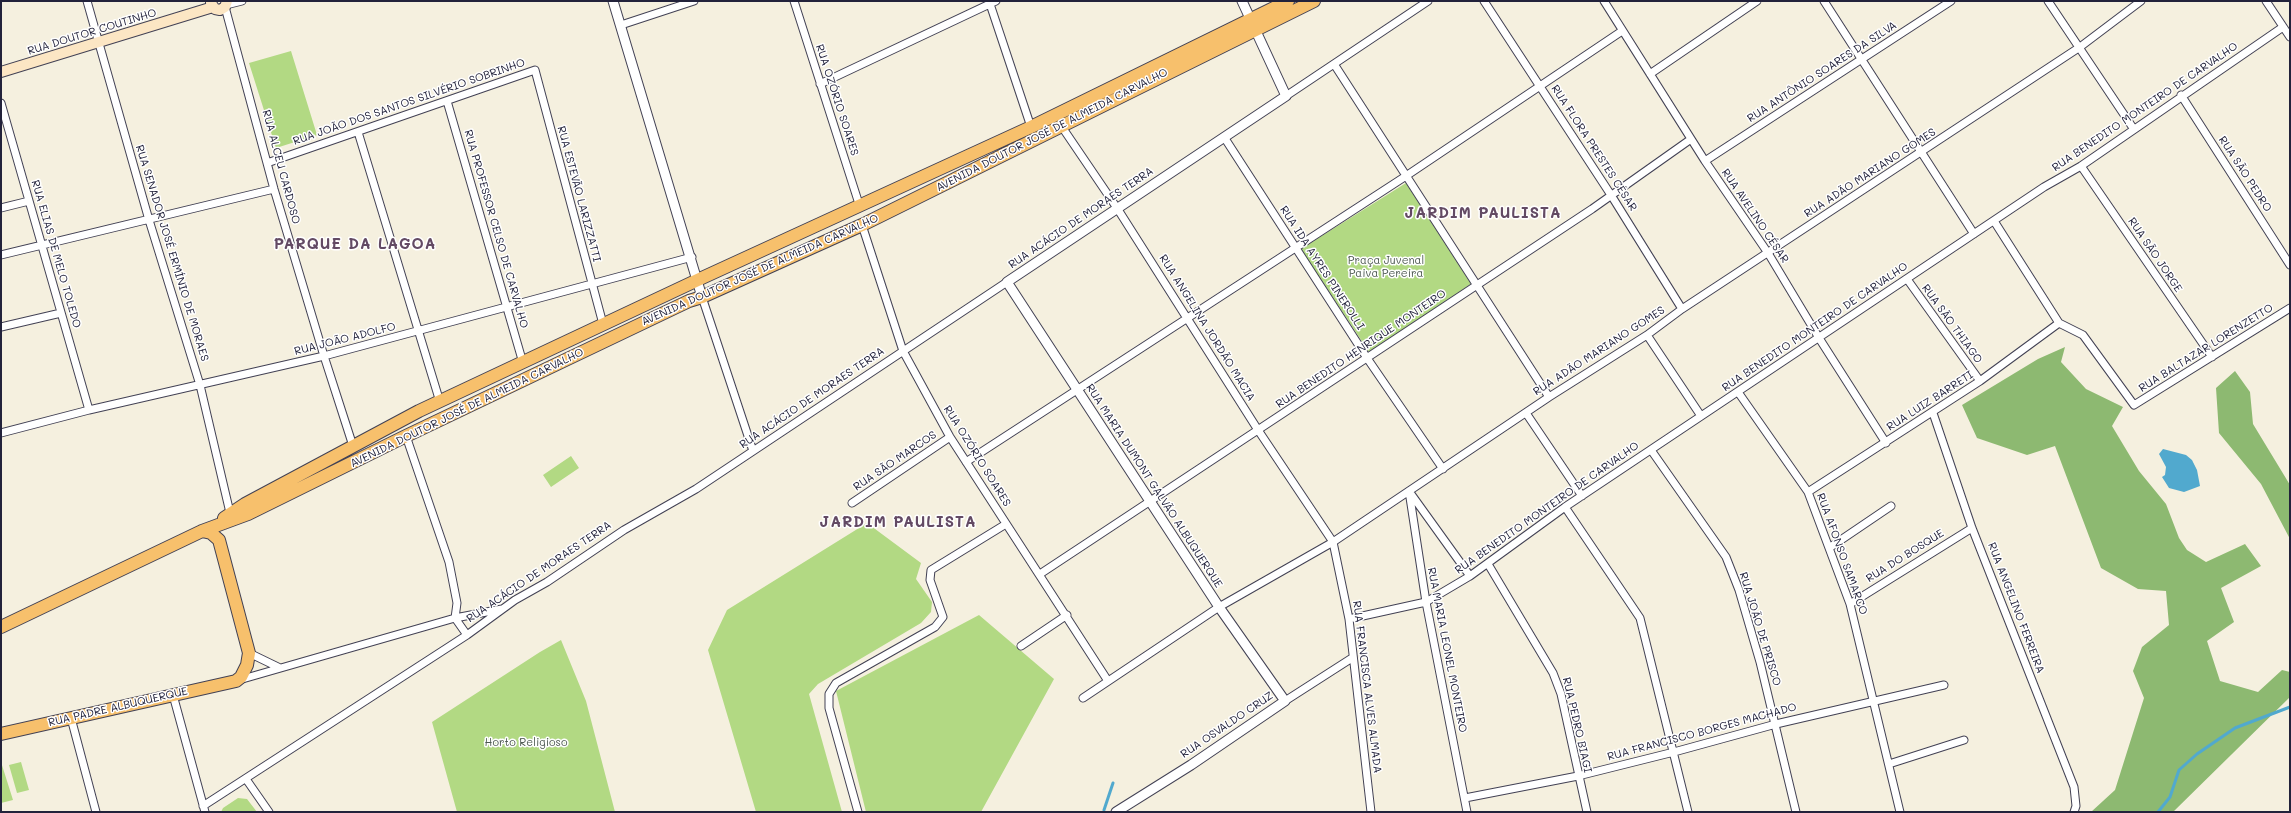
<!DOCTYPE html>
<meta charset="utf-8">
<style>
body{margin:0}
#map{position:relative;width:2291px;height:813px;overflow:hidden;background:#f5f0df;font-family:Mali,sans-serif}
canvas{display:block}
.frame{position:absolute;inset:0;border:2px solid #22223b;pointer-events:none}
</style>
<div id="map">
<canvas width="2291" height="813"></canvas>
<div class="frame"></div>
</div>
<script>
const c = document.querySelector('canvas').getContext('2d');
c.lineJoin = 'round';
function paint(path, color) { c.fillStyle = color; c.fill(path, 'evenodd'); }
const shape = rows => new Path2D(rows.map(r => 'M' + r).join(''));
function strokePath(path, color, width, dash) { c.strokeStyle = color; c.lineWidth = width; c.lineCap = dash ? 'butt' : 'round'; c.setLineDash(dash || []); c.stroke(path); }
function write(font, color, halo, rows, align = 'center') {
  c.font = font + ' Mali,sans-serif'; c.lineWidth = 3; c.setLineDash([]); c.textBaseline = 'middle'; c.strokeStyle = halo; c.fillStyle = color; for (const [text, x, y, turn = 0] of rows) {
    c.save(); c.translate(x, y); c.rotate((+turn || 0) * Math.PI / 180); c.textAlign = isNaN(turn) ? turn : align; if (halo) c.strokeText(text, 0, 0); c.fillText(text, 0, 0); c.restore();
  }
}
const green = shape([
 [291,51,317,135,276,148,249,63],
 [1406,183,1471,284,1369,352,1301,249],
 [571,456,579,468,551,487,543,475],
 [867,523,921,563,916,579,932,602,931,612,921,623,818,684,809,694,842,812,756,812,708,650,727,610],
 [979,615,1054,679,981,812,866,812,836,691],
 [561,640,586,701,615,812,457,812,432,722,540,652],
 [1,762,13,800,1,803],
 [21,762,29,790,17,793,9,765],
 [238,798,247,799,257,812,221,812,223,808]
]);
const forest = shape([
 [2065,347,2061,362,2086,389,2123,407,2112,426,2139,471,2166,504,2179,538,2187,550,2206,562,2245,544,2261,566,2221,588,2234,622,2207,641,2220,681,2258,692,2282,670,2290,672,2290,697,2173,812,2091,812,2115,790,2144,698,2133,671,2142,647,2169,625,2166,591,2138,589,2101,568,2055,446,2027,455,1977,438,1962,405,2038,359],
 [2235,371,2250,392,2253,424,2290,485,2290,539,2261,484,2219,433,2216,388]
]);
const water = shape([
 [2163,449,2186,455,2192,460,2197,470,2200,486,2184,492,2169,488,2162,477,2165,475,2166,467,2159,454]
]);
const stream = shape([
 [1104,810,1113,783],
 [2158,812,2170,797,2179,770,2197,754,2235,728,2290,707]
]);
const minor = shape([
 [87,1,149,220,200,385,231,517],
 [794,1,860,207],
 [989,1,1031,127],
 [1484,1,1611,195,1682,309],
 [1604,1,1705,161,1768,253,1819,338,1886,443],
 [1824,1,1974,234],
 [2048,1,2133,128],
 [2266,1,2290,37],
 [226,5,242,1],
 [225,7,274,189,324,356,353,446],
 [621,25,694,1],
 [1334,64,1549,397],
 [1650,74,1757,1],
 [820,84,996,1],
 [2181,95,2290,265],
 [1286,96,1428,1],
 [447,101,523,363],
 [1,103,89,410],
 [1062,127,1117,208,1258,430,1333,542,1349,619,1371,812],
 [358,132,440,402],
 [1224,137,1367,358,1443,469],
 [1705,161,1951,1],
 [267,163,535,70,603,324],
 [2081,166,2212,357],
 [1,208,29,201],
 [1994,221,2059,323,2083,335,2134,405,2290,308],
 [862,225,903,351,950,437,1108,681],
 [1,255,274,189],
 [1907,279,1980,381],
 [702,297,753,451],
 [1,327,61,313],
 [1647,335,1701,416],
 [1738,392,1808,492,1850,604,1900,812],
 [1526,413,1582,496],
 [1933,413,1972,528,2074,787,2076,806,2074,812],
 [1,433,89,410,324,356,692,257],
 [406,436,449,562,457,603,455,618],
 [1651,450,1726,557,1739,590,1760,662,1796,812],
 [966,462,1406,176,1622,31],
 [1409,491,1426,602,1467,812],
 [1808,492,1980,381,2059,323],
 [1411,494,1470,576],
 [852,503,950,437],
 [1565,507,1640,618,1688,812],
 [1829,548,1891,506],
 [1488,564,1553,673,1561,694,1587,812],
 [1040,574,1592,209,1691,139],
 [1850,604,1972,528],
 [455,618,467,635],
 [1349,619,1426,602,1470,576,1565,507,2044,187,2081,166,2283,27],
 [1021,646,1067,615],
 [249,653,280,668],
 [239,680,455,618,502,609],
 [173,695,205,812],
 [1083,698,1219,607,1333,542,1549,397,1647,335,1682,309,2080,47,2141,1],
 [1285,701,1352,658],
 [71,718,96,812],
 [1889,764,1964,740],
 [246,779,269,812],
 [1465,798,1578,776,1674,752,1776,724,1944,685],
 [203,806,467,635,515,600,547,582,624,530,696,489,1007,282],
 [858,812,829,708,829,694,836,683,935,627,943,617,930,580,931,570,1006,524]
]);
const tertiary = shape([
 [613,1,702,297],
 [1116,812,1191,765,1285,701,1219,607,1007,282,1286,96,1242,1]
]);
const secondary = shape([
 [211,3,215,9,220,10,225,7,227,1],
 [1,72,213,7]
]);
const primary = shape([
 [224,518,245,504,419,411,704,277,1031,127,1288,1],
 [1,627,202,531,248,514,406,436,689,301,702,297,862,225,1314,1],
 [1,734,236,681,241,677,247,665,249,653,219,540,211,533,202,531]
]);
const streetNames = [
 ["RUA DOUTOR COUTINHO",92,32,-17],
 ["RUA ANTÔNIO SOARES DA SILVA",1822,72,-33],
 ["RUA OZÓRIO SOARES",837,100,72],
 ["RUA JOÃO DOS SANTOS SILVÉRIO SOBRINHO",409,102,-19],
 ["RUA BENEDITO MONTEIRO DE CARVALHO",2145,107,-34],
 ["AVENIDA DOUTOR JOSÉ DE ALMEIDA CARVALHO",1052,130,-27],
 ["RUA FLORA PRESTES CÉSAR",1594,148,57],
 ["RUA ALCEU CARDOSO",281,167,75],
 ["RUA ADÃO MARIANO GOMES",1870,173,-33],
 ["RUA SÃO PEDRO",2245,174,57],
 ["RUA ESTEVÃO LARIZZATTI",579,194,75],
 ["RUA AVELINO CÉSAR",1755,216,56],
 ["RUA ACÁCIO DE MORAES TERRA",1081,218,-34],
 ["RUA PROFESSOR CELSO DE CARVALHO",496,229,74],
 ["RUA SENADOR JOSÉ ERMÍNIO DE MORAES",172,253,73],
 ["RUA ELIAS DE MELO TOLEDO",56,254,74],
 ["RUA SÃO JORGE",2155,255,56],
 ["RUA IDA AYRES PINEROLLI",1322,268,57],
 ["AVENIDA DOUTOR JOSÉ DE ALMEIDA CARVALHO",760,270,-24],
 ["RUA SÃO THIAGO",1952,324,54],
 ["RUA BENEDITO MONTEIRO DE CARVALHO",1815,327,-34],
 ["RUA ANGELINA JORDÃO MACIA",1207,328,58],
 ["RUA JOÃO ADOLFO",345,339,-14],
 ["RUA BALTAZAR LORENZETTO",2206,348,-32],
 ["RUA BENEDITO HENRIQUE MONTEIRO",1361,349,-34],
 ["RUA ADÃO MARIANO GOMES",1599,351,-33],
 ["RUA ACÁCIO DE MORAES TERRA",812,398,-34],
 ["RUA LUIZ BARRETI",1930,401,-33],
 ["AVENIDA DOUTOR JOSÉ DE ALMEIDA CARVALHO",467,408,-26],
 ["RUA OZÓRIO SOARES",977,456,58],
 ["RUA SÃO MARCOS",895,461,-34],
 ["RUA MARIA DUMONT GALVÃO ALBUQUERQUE",1154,486,57],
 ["RUA BENEDITO MONTEIRO DE CARVALHO",1547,508,-35],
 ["RUA AFONSO SAMARCO",1842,554,70],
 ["RUA DO BOSQUE",1905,556,-32],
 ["RUA ACÁCIO DE MORAES TERRA",539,572,-34],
 ["RUA ANGELINO FERREIRA",2016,608,69],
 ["RUA JOÃO DE PRISCO",1760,629,73],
 ["RUA MARIA LEONEL MONTEIRO",1447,650,79],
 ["RUA FRANCISCA ALVES ALMADA",1367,687,83],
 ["RUA PADRE ALBUQUERQUE",118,707,-13],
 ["RUA OSVALDO CRUZ",1227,725,-34],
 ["RUA PEDRO BIAGI",1577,725,77],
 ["RUA FRANCISCO BORGES MACHADO",1702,732,-15]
];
const parkNames = [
 ["Praça Juvenal",1386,261],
 ["Paiva Pereira",1386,274],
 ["Horto Religioso",526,743]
];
const districtNames = [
 ["JARDIM PAULISTA",1483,213],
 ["PARQUE DA LAGOA",355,244],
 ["JARDIM PAULISTA",898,522]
];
paint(green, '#b2d983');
paint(forest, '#8db971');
paint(water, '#51a9ce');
strokePath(stream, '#51a9ce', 3);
strokePath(minor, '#424154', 9);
strokePath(tertiary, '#424154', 11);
strokePath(secondary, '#424154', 12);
strokePath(primary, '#424154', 14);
strokePath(minor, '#fff', 7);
strokePath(tertiary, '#fff', 9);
strokePath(secondary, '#fce6c4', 10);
strokePath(primary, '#f7c06c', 12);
write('11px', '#22223b', '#fff', streetNames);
write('11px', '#4d5951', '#fff', parkNames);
c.letterSpacing = '1px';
write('bold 15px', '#634a64', '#fff', districtNames);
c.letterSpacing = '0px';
</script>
